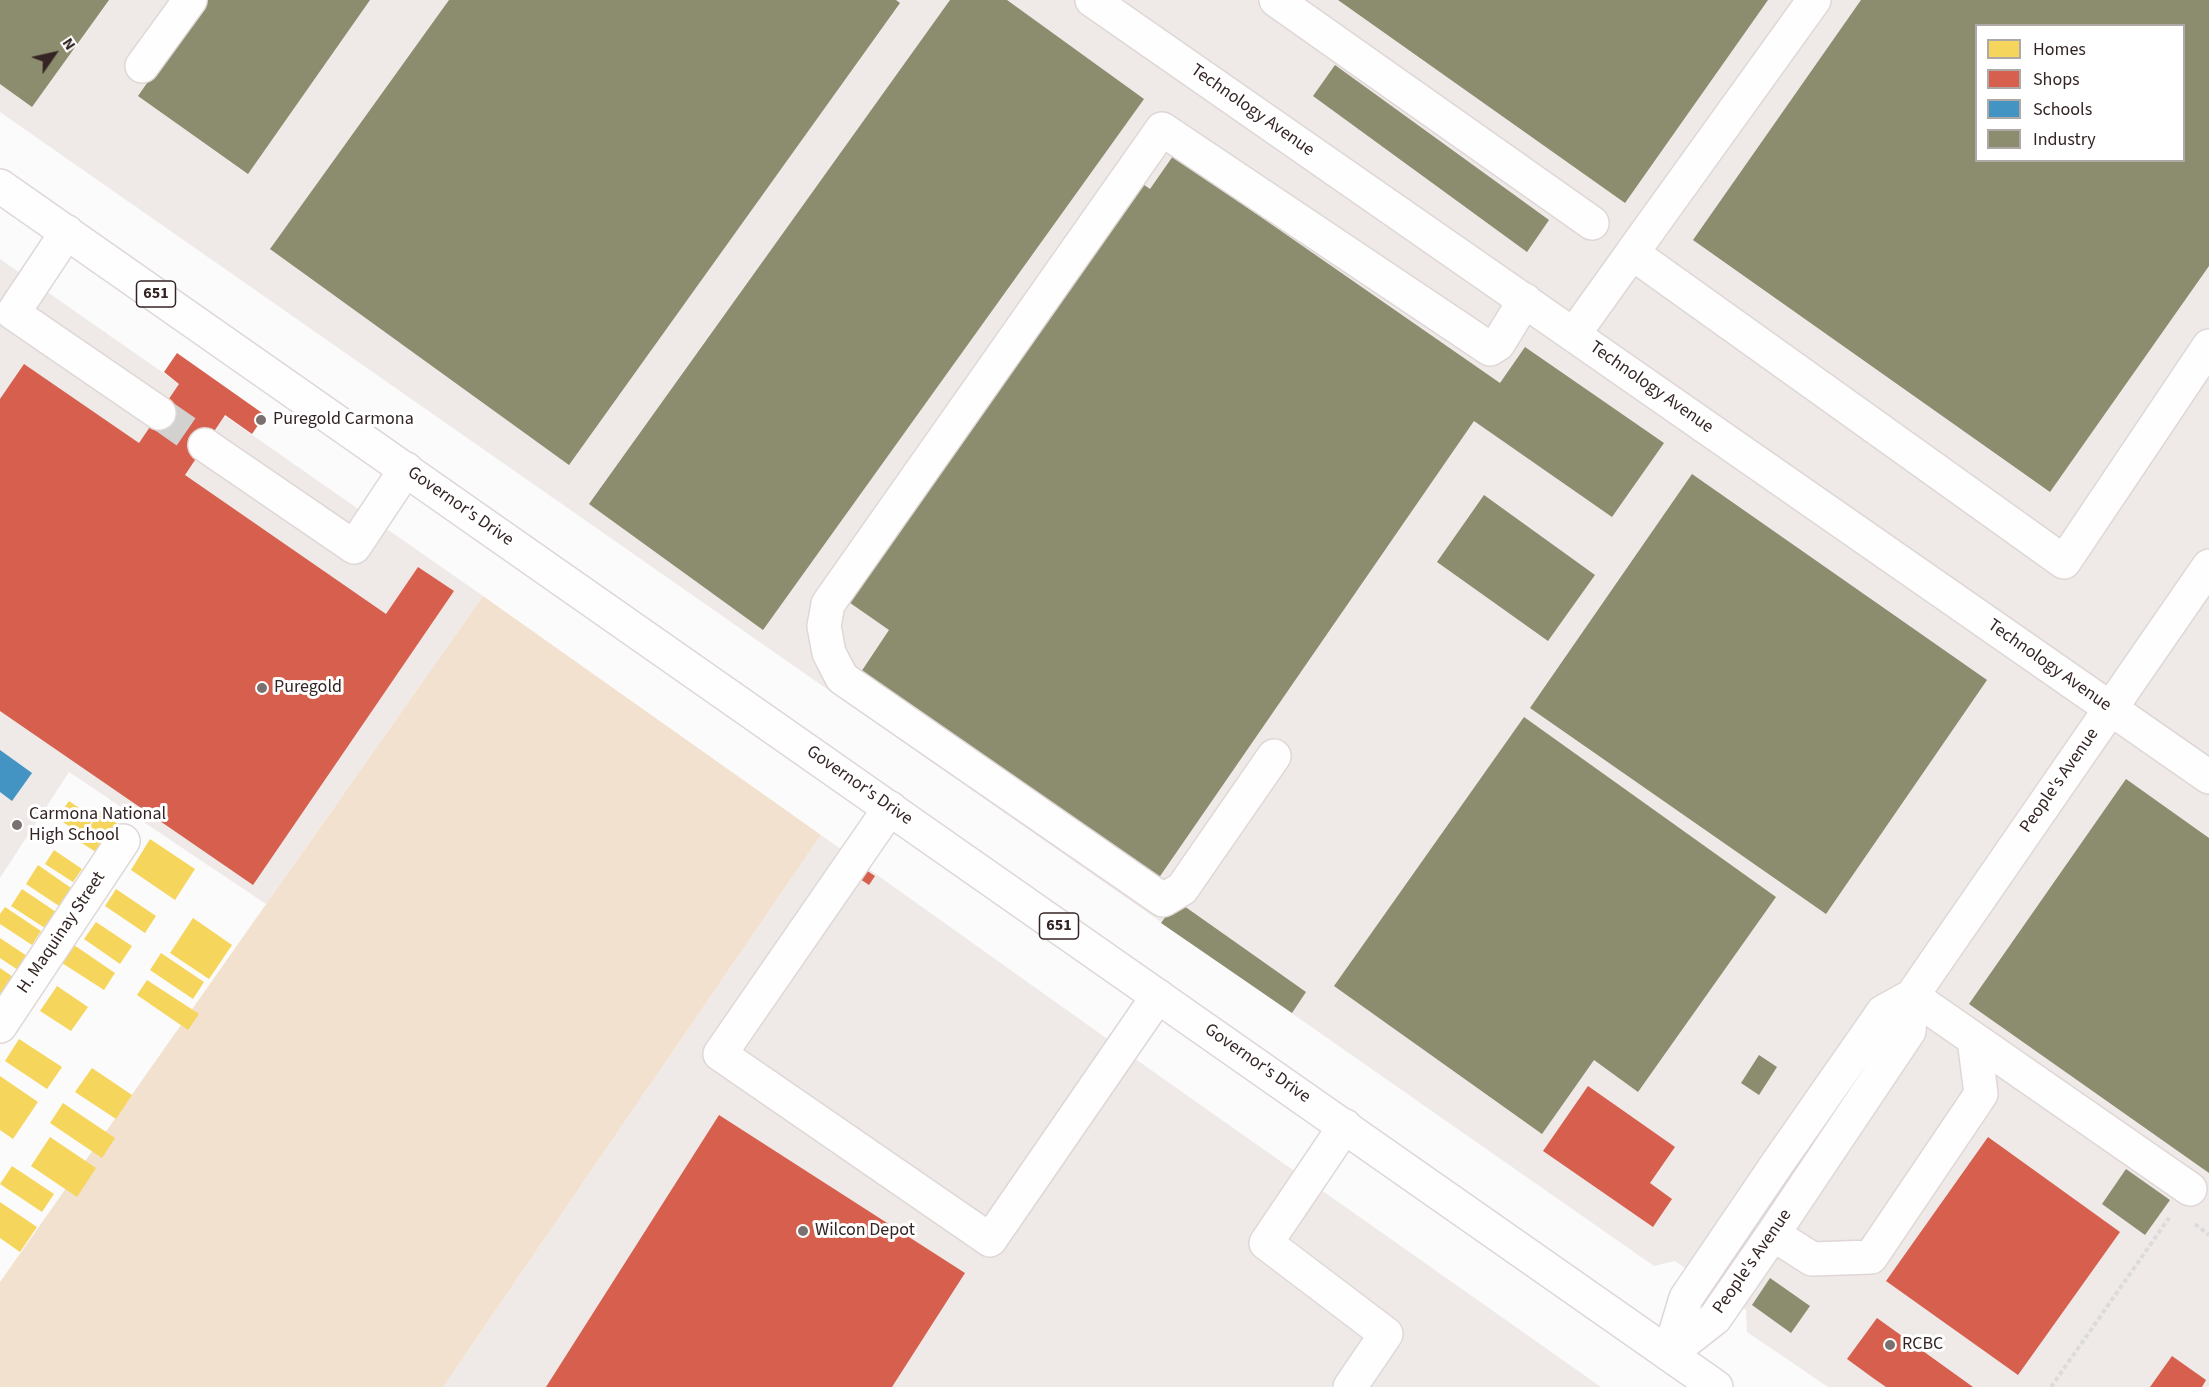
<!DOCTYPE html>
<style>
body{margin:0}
#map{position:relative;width:2209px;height:1387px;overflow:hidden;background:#fbfbfb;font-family:"Source Sans 3",sans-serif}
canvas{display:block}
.legend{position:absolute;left:1975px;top:24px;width:210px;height:138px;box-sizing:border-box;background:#fff;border:2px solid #aea8a7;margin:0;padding:8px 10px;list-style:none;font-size:18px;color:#342524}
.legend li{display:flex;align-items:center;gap:12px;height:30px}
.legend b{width:30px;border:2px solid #aea8a7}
.north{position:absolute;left:24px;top:24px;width:60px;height:60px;-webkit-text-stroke:4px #fff;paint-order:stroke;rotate:56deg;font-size:16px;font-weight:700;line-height:24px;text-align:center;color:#342524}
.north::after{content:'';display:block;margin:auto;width:21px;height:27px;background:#342524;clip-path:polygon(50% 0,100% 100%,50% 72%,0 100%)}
</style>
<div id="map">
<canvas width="2209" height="1387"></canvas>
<ul class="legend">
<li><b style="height:16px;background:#f6d55c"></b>Homes</li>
<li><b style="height:16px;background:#d6604d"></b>Shops</li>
<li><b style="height:16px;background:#4393c3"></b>Schools</li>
<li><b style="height:16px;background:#8c8c6e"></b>Industry</li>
</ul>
<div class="north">N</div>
</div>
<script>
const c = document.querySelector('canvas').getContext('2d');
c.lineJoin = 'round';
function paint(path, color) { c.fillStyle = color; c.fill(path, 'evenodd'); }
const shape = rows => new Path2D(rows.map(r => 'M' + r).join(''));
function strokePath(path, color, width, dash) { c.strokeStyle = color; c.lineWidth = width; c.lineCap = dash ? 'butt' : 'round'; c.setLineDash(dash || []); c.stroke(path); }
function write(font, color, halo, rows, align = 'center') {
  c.font = font + ' "Source Sans 3",sans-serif'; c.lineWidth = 6; c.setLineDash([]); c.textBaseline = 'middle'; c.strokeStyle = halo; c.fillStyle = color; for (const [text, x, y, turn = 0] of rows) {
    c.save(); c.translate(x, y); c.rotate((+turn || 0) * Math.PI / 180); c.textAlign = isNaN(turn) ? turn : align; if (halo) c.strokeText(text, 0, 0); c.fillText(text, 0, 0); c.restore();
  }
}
const built = shape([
 [0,0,2209,0,2209,1387,1828,1387,1747,1332,1746,1310,1675,1261,1654,1266,0,112],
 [1976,26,2184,26,2184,160,1976,160],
 [0,259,483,596,266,904,69,772,0,878],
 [821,835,1158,1075,1601,1387,443,1387]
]);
const green = shape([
 [483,596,821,835,443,1387,0,1387,0,1282]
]);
const homes = shape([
 [69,801,94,818,82,835,57,818],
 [100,811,123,828,104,857,80,842],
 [150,839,195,869,175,900,131,870],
 [54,850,82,869,73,882,45,864],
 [38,865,74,890,62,908,26,884],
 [22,889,59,914,48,930,11,906],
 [116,889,156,916,145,933,105,906],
 [5,907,41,931,32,945,0,924,0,914],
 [193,918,232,945,209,979,170,953],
 [96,922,132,946,120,964,84,939],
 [0,938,30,958,21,972,0,958],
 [74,945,115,973,104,990,62,963],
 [161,953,204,982,193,999,150,970],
 [0,968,22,983,0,1001],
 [147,980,199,1014,188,1030,137,995],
 [57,986,88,1007,71,1031,40,1011],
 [19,1039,62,1067,47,1089,5,1061],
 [92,1068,132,1095,116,1119,75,1092],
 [0,1076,38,1102,13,1139,0,1130],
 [63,1103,115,1138,102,1158,50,1123],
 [50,1137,96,1168,77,1197,31,1166],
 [12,1166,54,1194,42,1212,0,1184],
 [0,1202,37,1227,20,1252,0,1238]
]);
const shops = shape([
 [177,353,265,415,252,434,225,415,185,475,386,614,418,567,454,591,253,885,0,711,0,399,24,364,139,443,179,384,164,372],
 [860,866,875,876,869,885,854,875],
 [1588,1086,1675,1147,1650,1183,1672,1199,1653,1227,1543,1151],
 [719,1115,965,1273,892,1387,546,1387],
 [1988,1137,2120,1232,2018,1375,1886,1281],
 [1877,1318,1973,1387,1886,1387,1873,1378,1847,1359],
 [2172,1356,2206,1380,2202,1387,2150,1387]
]);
const schools = shape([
 [0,750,32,773,12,801,0,792]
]);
const industry = shape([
 [0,0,109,0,32,107,0,84],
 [205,0,370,0,248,174,138,96],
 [449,0,896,0,900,3,569,465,270,249],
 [950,0,1007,0,1144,99,763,630,589,504],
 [1338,0,1768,0,1625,203],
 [1861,0,2209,0,2209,266,2050,492,1693,240],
 [1976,26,2184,26,2184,160,1976,160],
 [1335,65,1549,220,1527,252,1313,96],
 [1173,156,1500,383,1525,347,1664,443,1612,517,1474,421,1156,882,859,675,889,630,843,598,1134,178,1150,189],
 [1692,474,1987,680,1826,914,1530,708],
 [1484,495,1595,575,1548,641,1437,562],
 [1524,717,1776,897,1638,1092,1594,1060,1542,1134,1334,986],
 [2126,779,2209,838,2209,1173,1969,1004],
 [1177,901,1306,992,1292,1013,1161,923],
 [1759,1055,1777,1067,1759,1095,1741,1083],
 [2126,1169,2170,1200,2145,1235,2102,1204],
 [1770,1278,1810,1306,1791,1333,1752,1305]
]);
const minorTunnel = shape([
 [159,413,205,445]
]);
const path = shape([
 [2195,1224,2209,1235],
 [2051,1387,2169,1218]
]);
const minor = shape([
 [1092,0,2209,777],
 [1276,0,1592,223],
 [1814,0,1632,253,2064,562,2209,346],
 [142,66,190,0],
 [67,232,13,313,159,413],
 [1574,334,1632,253],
 [205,445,354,547,406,469],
 [1274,756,1182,889,1163,900,842,678,829,653,824,626,828,604,1162,129,1490,349,1498,344,1525,300],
 [890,808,720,1054,990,1240,1158,996],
 [1912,996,2190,1189],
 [0,1026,123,841],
 [1345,1126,1266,1243,1386,1334,1350,1387],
 [1773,1234,1812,1259,1871,1257,1981,1094,1974,1039],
 [1669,1354,1686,1298,1777,1164,1883,1012,1912,996,2209,566],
 [1669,1354,1715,1318,1773,1234,1909,1031,1912,996]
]);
const highway = shape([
 [0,186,1716,1387]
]);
const markers = [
 [261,420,6,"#7a706f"],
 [262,688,6,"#7a706f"],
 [17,825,6,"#7a706f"],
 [803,1231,6,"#7a706f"],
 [1890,1345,6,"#7a706f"]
];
const shields = [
 [156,294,39],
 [1059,926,39]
];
const shieldNames = [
 ["651",156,294],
 ["651",1059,926]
];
const streetNames = [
 ["Technology Avenue",1252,111,35],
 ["Technology Avenue",1651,388,35],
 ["Governor's Drive",460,507,35],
 ["Technology Avenue",2049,666,35],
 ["People's Avenue",2060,781,-55],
 ["Governor's Drive",859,786,35],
 ["H. Maquinay Street",62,933,-56],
 ["Governor's Drive",1257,1064,35],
 ["People's Avenue",1753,1262,-55]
];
const poiNames = [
 ["Puregold Carmona",273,420],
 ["Puregold",274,688],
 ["Carmona National",29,815],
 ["High School",29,836],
 ["Wilcon Depot",815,1231],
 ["RCBC",1902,1345]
];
paint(built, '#efe9e8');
paint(green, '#f3e1cf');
paint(homes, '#f6d55c');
paint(shops, '#d6604d');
paint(schools, '#4393c3');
paint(industry, '#8c8c6e');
strokePath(minorTunnel, '#d3d0d0', 33, [33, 16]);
strokePath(minor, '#dfd7d6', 36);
strokePath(highway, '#dfd7d6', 36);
strokePath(path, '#dcdbdb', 4, [4.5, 3]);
strokePath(minor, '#fefefe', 33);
strokePath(highway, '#fefefe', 33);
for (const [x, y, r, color] of markers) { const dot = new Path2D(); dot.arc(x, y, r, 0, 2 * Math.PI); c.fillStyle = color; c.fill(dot); strokePath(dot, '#fff', 2); }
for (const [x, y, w] of shields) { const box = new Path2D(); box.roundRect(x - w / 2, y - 13, w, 26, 4.5); c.fillStyle = '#fff'; c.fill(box); strokePath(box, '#342524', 1.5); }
write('bold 16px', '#342524', null, shieldNames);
write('18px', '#342524', '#fff', streetNames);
write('18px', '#342524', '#fff', poiNames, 'left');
</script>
